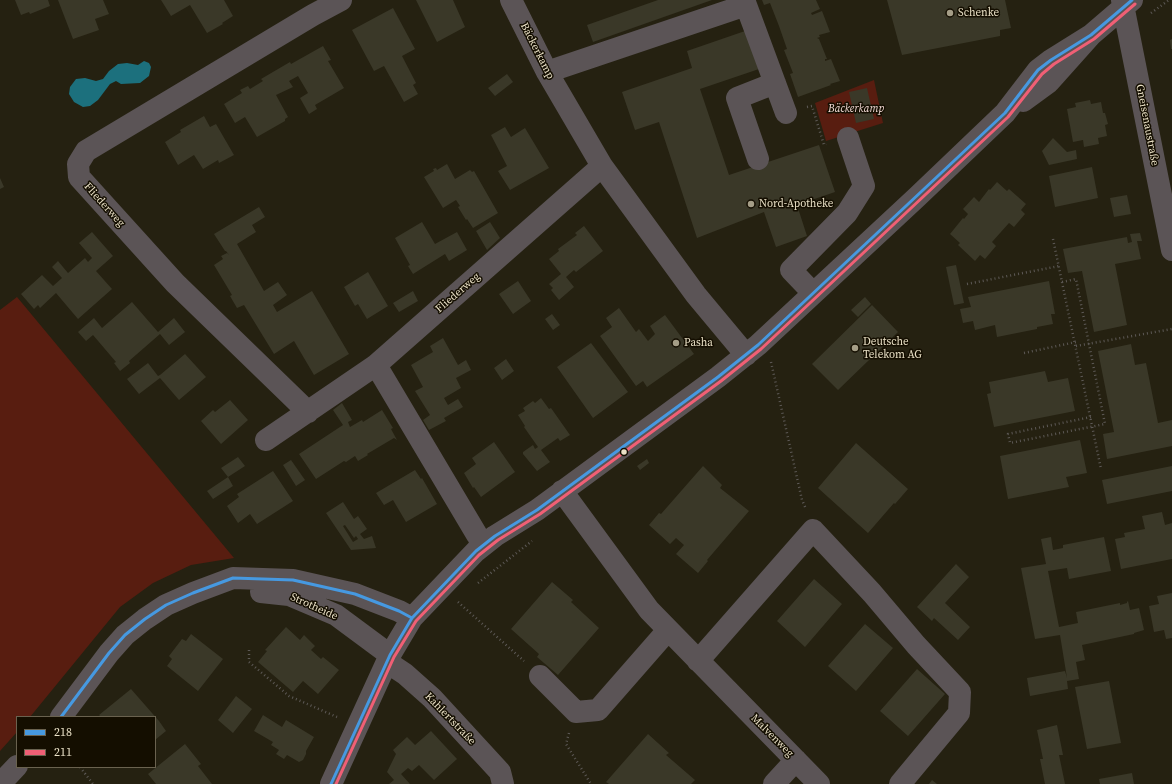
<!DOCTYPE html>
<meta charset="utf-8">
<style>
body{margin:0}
#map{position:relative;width:1172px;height:784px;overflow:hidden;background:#252111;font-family:"Source Serif 4",serif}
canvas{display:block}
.legend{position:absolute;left:16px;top:716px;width:140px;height:52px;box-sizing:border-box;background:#140e00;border:1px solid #6a624f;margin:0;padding:5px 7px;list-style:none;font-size:12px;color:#eae1c6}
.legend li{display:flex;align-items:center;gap:8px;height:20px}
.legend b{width:20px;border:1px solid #6a624f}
</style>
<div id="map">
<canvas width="1172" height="784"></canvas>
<ul class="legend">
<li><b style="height:5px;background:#4699e1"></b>218</li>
<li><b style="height:5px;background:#f05f75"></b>211</li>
</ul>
</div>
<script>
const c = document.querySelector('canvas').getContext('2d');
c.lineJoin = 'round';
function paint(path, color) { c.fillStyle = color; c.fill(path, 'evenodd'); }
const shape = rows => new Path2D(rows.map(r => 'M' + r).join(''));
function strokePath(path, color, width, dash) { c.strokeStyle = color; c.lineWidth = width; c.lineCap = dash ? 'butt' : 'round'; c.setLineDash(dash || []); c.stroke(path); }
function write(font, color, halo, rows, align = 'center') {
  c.font = font + ' "Source Serif 4",serif'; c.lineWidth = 3; c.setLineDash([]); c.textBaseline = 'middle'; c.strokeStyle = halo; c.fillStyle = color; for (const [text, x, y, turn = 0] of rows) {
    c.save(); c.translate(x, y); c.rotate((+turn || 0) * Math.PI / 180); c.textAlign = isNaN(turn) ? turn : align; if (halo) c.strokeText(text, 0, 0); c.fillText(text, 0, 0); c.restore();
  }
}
const green = shape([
 [874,80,883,123,826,141,815,103],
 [17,297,234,558,191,565,153,583,120,607,30,717,17,717,17,732,0,751,0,310]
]);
const water = shape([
 [144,61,149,63,151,67,149,76,140,83,121,84,116,81,110,84,98,100,90,106,83,107,74,102,69,94,70,87,76,79,85,78,96,81,103,79,109,71,118,64,127,63,138,65]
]);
const building = shape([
 [15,0,48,0,50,6,30,14,29,12,21,15],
 [58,0,103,0,109,14,95,19,99,30,73,39],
 [161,0,224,0,233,16,222,23,223,24,207,33,190,5,171,16],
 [416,0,453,0,465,27,437,42],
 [658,0,712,0,593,42,587,25],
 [762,0,816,0,820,9,811,13,812,15,822,11,830,32,819,35,820,37,817,38,819,39,827,59,825,59,825,61,831,59,840,81,830,84,831,85,798,97,790,74,793,73,784,50,787,49,779,26,770,3,764,5],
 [887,0,1005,0,1011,28,1000,30,1000,36,902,55],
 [393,8,415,49,402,56,416,83,413,85,418,94,404,102,384,66,374,71,352,30],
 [745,31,759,69,700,89,729,175,819,145,835,192,797,205,807,236,776,247,764,212,697,238,659,122,635,130,622,92,692,68,687,51],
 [1172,39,1172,49,1171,49,1170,40],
 [323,46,331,60,328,61,344,88,315,105,317,109,309,114,300,98,308,93,298,76,289,81,293,87,276,95,288,117,285,119,285,121,257,137,245,117,235,123,224,104,242,93,240,90,248,86,250,89,263,81,261,79,290,62,291,64],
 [507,74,513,82,495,96,488,88],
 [867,88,874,119,856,123,849,92],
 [1090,100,1091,104,1101,102,1103,113,1105,113,1108,124,1105,125,1107,136,1098,138,1099,144,1084,147,1083,140,1073,142,1067,109,1076,107,1075,103],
 [204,116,210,127,216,124,234,155,219,163,218,160,203,169,194,155,178,165,165,142,181,132,180,130],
 [505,127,511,137,525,128,549,168,510,190,498,171,507,166,491,135],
 [1053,138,1067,152,1076,150,1077,159,1049,165,1042,151],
 [447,164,455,179,470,170,472,172,474,171,498,213,473,228,467,219,466,220,458,207,460,206,456,200,443,208,424,177,434,171,433,169,436,168,437,170],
 [1092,167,1098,198,1055,207,1049,176],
 [0,178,4,187,0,189],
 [997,182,1007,191,1009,189,1026,204,1021,210,1025,214,1014,227,1009,223,992,242,996,246,985,259,980,255,975,261,958,245,960,243,950,234,963,218,964,219,968,214,963,209,974,197,979,202,989,189,990,190],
 [1127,195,1131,214,1114,217,1110,198],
 [259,207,265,217,252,225,256,232,237,244,264,291,278,282,287,295,273,305,277,312,312,291,349,354,314,375,294,341,274,354,244,305,237,308,230,296,232,295,214,265,223,259,221,256,227,253,229,255,226,251,225,251,214,234],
 [422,222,435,244,457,232,467,250,449,261,445,254,413,274,408,266,410,265,395,238],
 [490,222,500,238,487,250,476,231],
 [584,226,603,251,576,272,574,270,566,277,574,287,559,300,551,290,553,288,549,284,561,274,549,259,559,251,558,249,577,235,575,233],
 [92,232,113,256,96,271,112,289,78,319,56,293,40,308,38,305,34,309,21,294,42,275,53,286,62,278,52,267,58,261,68,273,85,258,88,262,92,258,79,243],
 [1140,233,1142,241,1137,241,1141,259,1115,264,1127,325,1094,332,1082,271,1068,273,1063,249,1127,237,1128,243,1132,242,1130,234],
 [956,265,964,303,954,305,946,267],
 [368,272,388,306,367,319,358,304,355,306,344,287],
 [518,281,531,301,513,314,499,294],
 [1049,281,1055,314,1051,314,1053,324,1037,327,1037,329,997,337,995,325,975,330,973,321,963,323,960,309,971,307,968,297],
 [413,291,418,301,399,312,393,303],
 [865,297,871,304,858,317,851,310],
 [132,302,158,332,174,318,185,332,169,345,160,334,129,361,130,363,120,371,114,363,116,362,93,335,86,341,78,332,94,318,102,328],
 [872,305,898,332,838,390,812,364],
 [619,308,636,332,639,329,648,341,655,334,650,326,665,315,694,354,647,387,643,381,636,386,600,336,612,327,606,318],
 [552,314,560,325,553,330,545,319],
 [443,338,458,365,466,360,471,370,456,378,461,388,444,398,448,405,458,399,463,407,444,418,446,421,429,430,423,420,430,415,415,391,423,387,411,365,433,352,430,346],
 [591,343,628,392,593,418,557,367],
 [1131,344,1135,365,1146,363,1158,423,1172,420,1172,446,1107,459,1103,434,1114,432,1098,351],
 [185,354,206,377,179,400,160,378,139,394,127,379,148,363,158,376,160,375],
 [506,359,514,371,502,380,494,368],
 [1045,371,1048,382,1068,378,1075,411,994,427,987,394,991,393,989,382],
 [541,398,549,409,551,408,570,435,560,441,558,438,541,450,550,462,537,471,523,454,523,452,533,445,535,449,538,447,524,427,525,426,518,415,525,411,523,408,533,401,535,403],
 [230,400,248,420,221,444,201,421,213,410,215,412],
 [342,403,352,420,348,422,350,427,362,420,363,422,382,410,393,428,391,429,397,440,394,438,367,454,368,455,358,461,355,456,346,462,344,461,316,479,299,454,343,425,333,410],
 [1080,440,1087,473,1066,477,1069,487,1008,499,1000,456],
 [494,442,515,472,481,497,474,487,473,488,464,473,476,464,472,458],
 [856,443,908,489,895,504,894,503,868,533,818,488],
 [238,457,245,466,228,477,233,486,213,499,207,491,228,477,221,468],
 [647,459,649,463,640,470,637,466],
 [291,460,305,480,296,486,283,465],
 [703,466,722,485,720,488,749,511,707,560,708,561,698,573,676,554,684,545,676,538,670,544,649,525,659,513,661,514],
 [1172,466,1172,491,1107,504,1102,480],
 [415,470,421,479,422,478,437,504,406,522,393,500,384,505,376,493],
 [273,471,293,501,257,524,250,514,238,523,227,506,239,497,237,494],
 [343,502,354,519,358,516,367,529,360,534,364,539,372,536,376,548,351,550,326,513],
 [345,525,354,538,356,536,358,539,353,542,343,526],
 [1162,512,1165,525,1172,523,1172,559,1121,569,1115,539,1125,537,1124,533,1145,529,1142,516],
 [1051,537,1053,550,1063,548,1063,545,1104,537,1111,571,1069,579,1067,568,1048,571,1059,627,1078,623,1076,612,1120,603,1120,605,1127,603,1127,602,1128,601,1130,610,1139,608,1144,630,1134,633,1134,634,1082,645,1085,660,1076,662,1079,679,1067,681,1068,689,1030,696,1027,678,1065,671,1067,678,1060,635,1035,639,1021,568,1046,564,1041,539],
 [956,564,969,577,945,603,970,627,958,640,934,618,932,621,917,607],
 [814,579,842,604,805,647,777,621],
 [552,582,573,600,571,602,599,628,558,675,537,657,539,654,511,629],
 [1172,593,1172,638,1166,639,1164,630,1154,632,1149,606,1159,604,1157,596],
 [865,624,893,648,856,691,828,666],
 [286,627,300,640,304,635,315,646,311,650,321,659,323,657,339,670,318,694,303,681,293,692,258,662,267,651,265,650],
 [191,634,223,659,198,691,167,666,172,659,169,656,182,639,186,641],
 [917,669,945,694,908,736,880,711],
 [1109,681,1121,743,1087,749,1075,687],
 [131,689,159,721,166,731,155,740,155,717,101,717,99,715],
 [236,696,252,709,233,733,218,720],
 [263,715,282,727,286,720,314,737,306,751,306,754,303,760,299,762,287,755,284,759,276,754,279,750,271,745,273,742,254,731],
 [1057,725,1063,755,1059,755,1065,784,1045,784,1040,759,1043,759,1037,730],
 [431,731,457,759,434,780,419,765,412,771,408,768,401,774,410,784,389,784,394,780,387,772,396,754,393,750,407,737,415,745],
 [648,734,669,753,666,755,695,780,691,784,609,784,606,782],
 [185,744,201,764,198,766,212,784,156,784,148,774],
 [1132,773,1134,784,1100,784,1099,779],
 [932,780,937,784,929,784]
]);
const path = shape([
 [1151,13,1169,0],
 [807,107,812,106,824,145,826,144],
 [1053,239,1101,469],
 [1062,282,1076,279,1105,424,1010,443,1008,434,1091,417],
 [967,284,1059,266],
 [1076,346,1172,329],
 [1024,353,1076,342],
 [771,362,802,500,806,509],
 [478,583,532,541],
 [458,602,524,661],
 [249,650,249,662,289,696,337,717],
 [569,733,566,744,591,784],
 [80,767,93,784]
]);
const minor = shape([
 [511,0,547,72,602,166,696,295,746,355],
 [1122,0,1172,250],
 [547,72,746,5,786,113],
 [1023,101,1049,82,1091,35,1132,0],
 [758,159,737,98,775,83],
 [813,293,791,270,847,213,864,186,848,138],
 [376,365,477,535],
 [308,412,175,283,79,177,78,164,86,151,313,15,341,0],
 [266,440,376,365,602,166],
 [562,491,649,610,819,784],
 [261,592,289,595,336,615,390,655],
 [698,661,813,530,872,593,916,645,960,692,959,713,900,784],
 [387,662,405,674,432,698,500,772,503,784],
 [540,676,576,712,598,710,668,630],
 [61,717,109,653,125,635,145,619,166,605,193,593,233,578,293,580,355,594,399,611,412,618],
 [0,784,17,766],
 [331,784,390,655,412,618,476,551,495,536,537,510,718,377,758,345,917,197,1005,113,1038,70,1051,60,1091,35],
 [774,784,796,760]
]);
const bus1 = shape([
 [61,717,109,653,125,635,145,619,166,605,193,593,233,578,293,580,355,594,399,611,412,618],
 [331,784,390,655,412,618,476,551,495,536,537,510,718,377,758,345,1005,113,1038,70,1051,60,1091,35,1132,0]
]);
const bus2 = shape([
 [336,784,394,657,416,621,479,555,498,540,540,514,721,381,761,349,1008,117,1042,74,1054,64,1094,39,1135,4]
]);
const markers = [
 [950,13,4,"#a59e87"],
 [751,204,4,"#a59e87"],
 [676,343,4,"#a59e87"],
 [855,348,4,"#a59e87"],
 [624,452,3.5,"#eae1c6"]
];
const poiNames = [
 ["Schenke",958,13],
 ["Nord-Apotheke",759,204],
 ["Deutsche",863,342],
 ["Telekom AG",863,355],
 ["Pasha",684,343]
];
const streetNames = [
 ["Bäckerkamp",537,51,63],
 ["Gneisenaustraße",1147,125,79],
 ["Fliederweg",104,205,48],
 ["Fliederweg",458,293,-41],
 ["Strotheide",314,607,24],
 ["Kahlertstraße",450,719,46],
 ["Malvenweg",772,736,45]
];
const parkNames = [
 ["Bäckerkamp",856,109]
];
paint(green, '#581d10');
paint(water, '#1c707d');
paint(building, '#3a3828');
strokePath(path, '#5d5956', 2.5, [1, 3]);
strokePath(minor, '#5b5456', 22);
strokePath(bus1, '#4699e1', 3);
strokePath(bus2, '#f05f75', 3);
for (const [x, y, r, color] of markers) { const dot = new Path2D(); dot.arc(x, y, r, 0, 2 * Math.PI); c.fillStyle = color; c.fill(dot); strokePath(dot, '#140e00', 1.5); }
write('11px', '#eae1c6', '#140e00', poiNames, 'left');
write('11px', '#eae1c6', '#140e00', streetNames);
write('italic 11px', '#f2dad5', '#140e00', parkNames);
</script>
